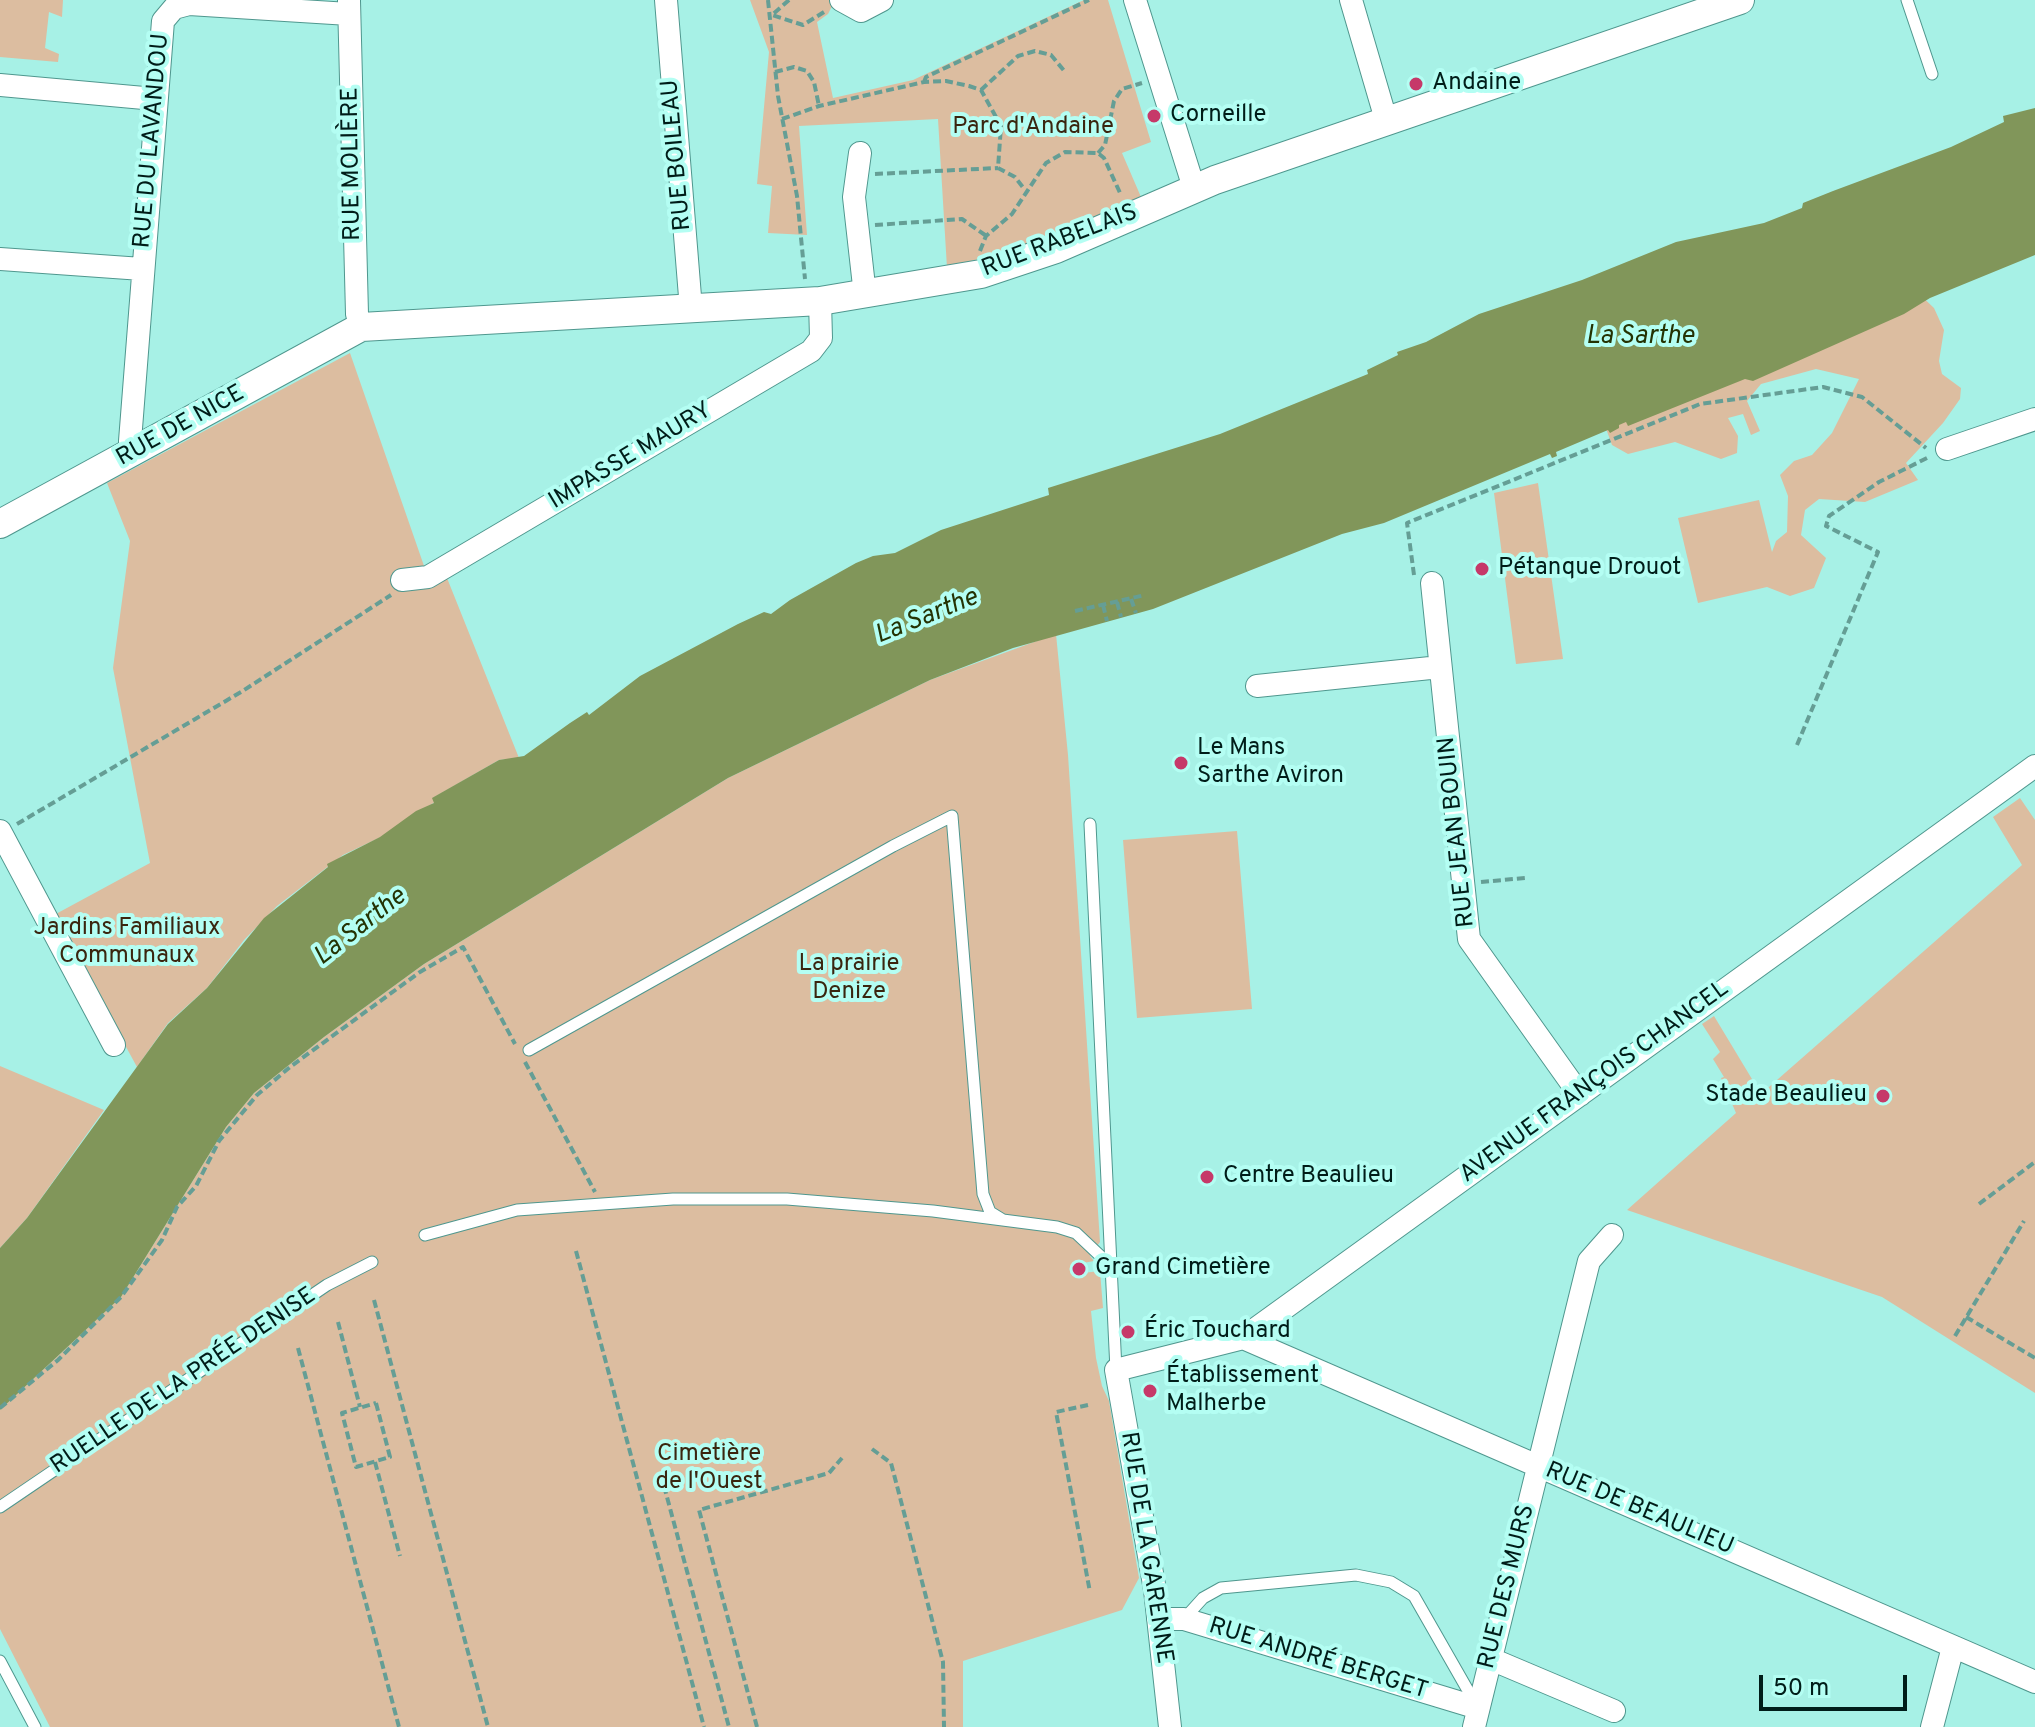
<!DOCTYPE html>
<meta charset="utf-8">
<style>
body{margin:0}
#map{position:relative;width:2035px;height:1727px;overflow:hidden;background:#a7f1e6;font-family:Overpass,sans-serif}
canvas{display:block}
.scale{position:absolute;left:1759px;top:1675px;width:148px;height:36px;box-sizing:border-box;border:4px solid #001d19;border-top:0;padding-left:10px;font-size:24px;line-height:28px;white-space:nowrap;color:#001d19;-webkit-text-stroke:6px #b4fef3;paint-order:stroke}
</style>
<div id="map">
<canvas width="2035" height="1727"></canvas>
<div class="scale">50 m</div>
</div>
<script>
const c = document.querySelector('canvas').getContext('2d');
c.lineJoin = 'round';
function paint(path, color) { c.fillStyle = color; c.fill(path, 'evenodd'); }
const shape = rows => new Path2D(rows.map(r => 'M' + r).join(''));
function strokePath(path, color, width, dash) { c.strokeStyle = color; c.lineWidth = width; c.lineCap = dash ? 'butt' : 'round'; c.setLineDash(dash || []); c.stroke(path); }
function write(font, color, halo, rows, align = 'center') {
  c.font = font + ' Overpass,sans-serif'; c.lineWidth = 8; c.setLineDash([]); c.textBaseline = 'middle'; c.strokeStyle = halo; c.fillStyle = color; for (const [text, x, y, turn = 0] of rows) {
    c.save(); c.translate(x, y); c.rotate((+turn || 0) * Math.PI / 180); c.textAlign = isNaN(turn) ? turn : align; if (halo) c.strokeText(text, 0, 0); c.fillText(text, 0, 0); c.restore();
  }
}
const green = shape([
 [0,0,63,0,62,17,49,12,45,48,59,54,58,62,0,57],
 [750,0,835,0,828,14,817,22,833,98,913,80,1084,0,1108,0,1151,142,1122,153,1141,197,1037,242,947,268,938,119,799,126,807,235,768,233,772,186,757,184,769,52],
 [1915,290,1934,308,1944,330,1939,361,1942,374,1961,388,1960,399,1943,423,1906,463,1918,480,1865,502,1819,499,1805,510,1801,535,1826,558,1814,588,1790,596,1767,587,1698,603,1678,518,1759,500,1772,552,1776,541,1787,532,1788,496,1780,475,1794,461,1812,455,1832,433,1859,379,1816,369,1761,384,1747,401,1760,431,1751,435,1743,414,1728,418,1738,436,1737,453,1721,459,1675,442,1628,454,1612,445,1604,423],
 [350,353,431,586,447,578,519,758,499,760,433,798,435,802,381,837,343,855,277,906,244,940,207,988,168,1023,137,1067,54,915,150,863,113,668,130,541,107,483],
 [1538,483,1563,659,1516,664,1494,493],
 [1056,634,1068,755,1100,1242,1090,1256,1094,1261,1072,1265,1074,1274,1100,1271,1103,1308,1091,1311,1096,1358,1102,1386,1109,1401,1139,1578,1122,1610,963,1661,963,1727,50,1727,0,1629,0,1410,121,1297,226,1127,254,1093,324,1037,424,964,728,778,930,680],
 [2020,798,2035,820,2035,1393,1882,1297,1627,1210,1736,1113,1721,1078,1724,1077,1713,1059,1720,1052,1702,1024,1714,1016,1761,1094,2022,865,1993,817],
 [1237,831,1252,1009,1137,1018,1123,840],
 [0,1066,104,1110,27,1218,0,1248]
]);
const water = shape([
 [2035,108,2035,255,1930,298,1904,314,1753,381,1745,379,1628,426,1626,422,1619,425,1619,428,1610,433,1608,430,1556,452,1557,456,1552,458,1550,454,1384,523,1342,534,1153,609,1013,648,930,680,728,778,424,964,324,1037,254,1093,226,1127,121,1297,0,1410,0,1248,27,1218,168,1024,207,988,264,918,328,867,327,864,380,837,416,811,434,803,432,798,499,760,524,756,570,723,587,712,589,715,640,676,738,624,764,612,771,614,790,600,856,563,873,556,895,553,941,530,1049,495,1048,488,1220,434,1368,374,1367,370,1398,355,1397,352,1426,342,1479,314,1582,280,1676,242,1764,223,1802,208,1803,203,1833,191,1951,147,2004,122,2003,116]
]);
const path = shape([
 [768,0,778,96,797,196,805,279],
 [789,0,772,15,803,25,824,12],
 [775,72,794,67,807,71,814,82,819,106],
 [924,82,926,77,1089,0],
 [981,90,1018,56,1035,51,1051,55,1066,73],
 [782,119,819,106,924,82,946,81,969,86,981,90,1001,126,998,168,1015,177,1025,190],
 [1098,153,1105,145,1114,101,1122,89,1142,83],
 [875,174,998,168],
 [875,225,962,219,985,235],
 [980,251,986,236,1012,214,1046,163,1065,152,1098,153,1104,158,1121,195],
 [1414,575,1407,523,1700,404,1823,387,1862,397,1926,448],
 [1131,599,1136,613],
 [1117,602,1121,617],
 [1103,605,1107,621],
 [1075,611,1145,595],
 [1797,745,1878,552,1826,526,1829,516,1879,482,1929,457],
 [17,824,241,692,391,595],
 [1481,882,1525,878],
 [525,1062,595,1192],
 [1979,1204,2035,1162],
 [576,1251,704,1727],
 [374,1300,488,1727],
 [1966,1317,2035,1358],
 [338,1322,360,1407],
 [1955,1336,2024,1221],
 [298,1348,399,1727],
 [376,1403,390,1457,356,1467,342,1413,376,1403],
 [1088,1405,1056,1412,1090,1592],
 [0,1408,58,1360,121,1297,162,1240,177,1207,196,1186,219,1141,257,1095,290,1067,420,972,463,947,515,1044],
 [872,1449,891,1463,943,1662,944,1727],
 [375,1462,400,1556],
 [664,1486,729,1727],
 [757,1727,699,1510,829,1473,842,1458]
]);
const service = shape([
 [1907,0,1932,74],
 [1090,824,1116,1370],
 [529,1050,893,846,952,816,983,1194,990,1212,1003,1220],
 [425,1235,517,1210,673,1199,787,1199,933,1211,1057,1227,1076,1233,1111,1266],
 [0,1507,327,1285,372,1262],
 [1184,1619,1203,1598,1221,1588,1356,1575,1391,1582,1414,1596,1478,1708],
 [0,1661,35,1727]
]);
const minor = shape([
 [666,0,691,309],
 [841,0,861,11,882,0],
 [1135,0,1194,188],
 [1351,0,1387,123],
 [349,1,357,314,361,327],
 [0,85,155,99],
 [860,153,854,197,865,295],
 [0,259,142,269],
 [1947,449,2035,419],
 [132,454,130,441,163,21,174,8,189,4,349,14],
 [402,580,428,577,811,351,821,338,820,301],
 [1432,583,1469,939,1580,1095],
 [1257,686,1440,667],
 [0,831,114,1045],
 [1243,1338,2035,1682],
 [1158,1619,1184,1619,1478,1708],
 [1491,1659,1614,1711],
 [1170,1727,1155,1590,1116,1370,1243,1338,2035,766],
 [1474,1727,1589,1261,1612,1235],
 [1932,1727,1953,1647]
]);
const tertiary = shape([
 [0,524,361,327,820,301,981,274,1056,249,1215,180,1740,0]
]);
const markers = [
 [1416,84,8,"#c63969"],
 [1154,116,8,"#c63969"],
 [1482,569,8,"#c63969"],
 [1181,763,8,"#c63969"],
 [1883,1096,8,"#c63969"],
 [1207,1177,8,"#c63969"],
 [1079,1269,8,"#c63969"],
 [1128,1332,8,"#c63969"],
 [1150,1391,8,"#c63969"]
];
const poiNames = [
 ["Andaine",1432,84],
 ["Corneille",1170,116],
 ["Pétanque Drouot",1498,569],
 ["Le Mans",1197,749],
 ["Sarthe Aviron",1197,777],
 ["Stade Beaulieu",1867,1096,"right"],
 ["Centre Beaulieu",1223,1177],
 ["Grand Cimetière",1095,1269],
 ["Éric Touchard",1144,1332],
 ["Établissement",1166,1377],
 ["Malherbe",1166,1405]
];
const parkNames = [
 ["Parc d'Andaine",1033,128],
 ["Jardins Familiaux",127,929],
 ["Communaux",127,957],
 ["La prairie",849,965],
 ["Denize",849,993],
 ["Cimetière",709,1455],
 ["de l'Ouest",709,1483]
];
const streetNames = [
 ["RUE DU LAVANDOU",153,141,-85],
 ["RUE BOILEAU",678,155,-95],
 ["RUE MOLIÈRE",353,164,-91],
 ["RUE RABELAIS",1060,242,-21],
 ["RUE DE NICE",181,427,-29],
 ["IMPASSE MAURY",631,457,-31],
 ["RUE JEAN BOUIN",1458,832,-96],
 ["AVENUE FRANÇOIS CHANCEL",1595,1083,-36],
 ["RUELLE DE LA PRÉE DENISE",184,1382,-34],
 ["RUE DE BEAULIEU",1639,1510,23],
 ["RUE DE LA GARENNE",1145,1548,81],
 ["RUE DES MURS",1508,1587,-76],
 ["RUE ANDRÉ BERGET",1318,1660,17]
];
const waterNames = [
 ["La Sarthe",1640,338],
 ["La Sarthe",927,618,-22],
 ["La Sarthe",361,928,-38]
];
paint(green, '#dcbda0');
paint(water, '#81965a');
strokePath(service, '#4f978e', 13);
strokePath(minor, '#4f978e', 24);
strokePath(tertiary, '#4f978e', 30);
strokePath(path, '#659e95', 4, [8, 4]);
strokePath(service, '#fff', 11);
strokePath(minor, '#fff', 22);
strokePath(tertiary, '#fff', 28);
for (const [x, y, r, color] of markers) { const dot = new Path2D(); dot.arc(x, y, r, 0, 2 * Math.PI); c.fillStyle = color; c.fill(dot); strokePath(dot, '#b4fef3', 3); }
write('24px', '#001d19', '#b4fef3', poiNames, 'left');
write('24px', '#3a250f', '#b4fef3', parkNames);
write('24px', '#001d19', '#b4fef3', streetNames);
write('italic 26px', '#243203', '#b4fef3', waterNames);
</script>
